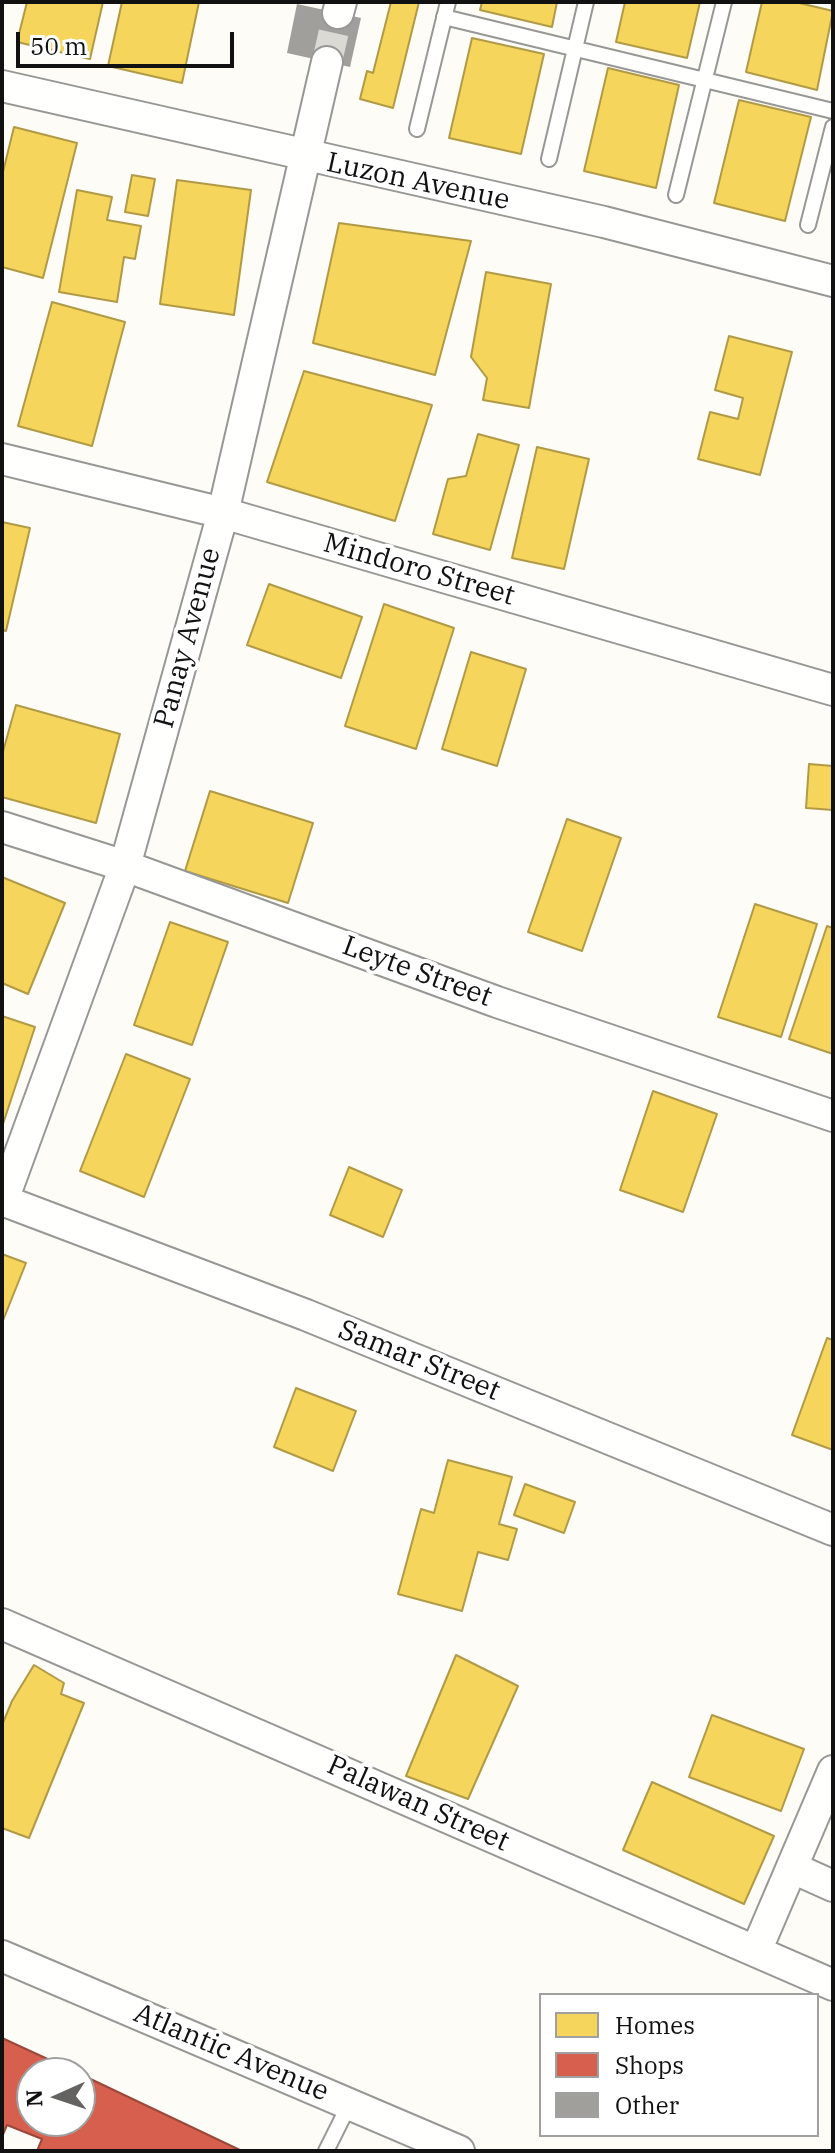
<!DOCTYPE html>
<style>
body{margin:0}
#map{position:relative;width:835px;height:2153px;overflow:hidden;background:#fdfcf7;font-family:"IBM Plex Serif",serif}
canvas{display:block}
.frame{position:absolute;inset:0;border:4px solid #111;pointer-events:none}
.legend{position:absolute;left:539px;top:1993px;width:280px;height:144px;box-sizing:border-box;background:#fff;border:2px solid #a0a0a0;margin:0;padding:10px 14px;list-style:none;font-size:24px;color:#111}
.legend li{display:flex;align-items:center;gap:16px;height:40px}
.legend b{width:40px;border:2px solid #a0a0a0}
.north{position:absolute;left:16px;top:2057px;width:80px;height:80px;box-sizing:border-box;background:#fff;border:2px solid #a0a0a0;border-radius:50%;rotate:267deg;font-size:22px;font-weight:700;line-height:32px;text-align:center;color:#111}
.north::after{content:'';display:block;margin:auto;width:28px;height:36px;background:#646362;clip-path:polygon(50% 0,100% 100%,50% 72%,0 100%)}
.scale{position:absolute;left:16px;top:32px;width:218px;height:36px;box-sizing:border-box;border:4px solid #111;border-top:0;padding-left:10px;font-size:24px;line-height:28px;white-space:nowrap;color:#111;-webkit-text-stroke:6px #fff;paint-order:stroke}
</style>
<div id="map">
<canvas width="835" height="2153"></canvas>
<div class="frame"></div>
<ul class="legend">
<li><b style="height:22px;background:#f6d55c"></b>Homes</li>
<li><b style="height:22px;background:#d6604d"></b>Shops</li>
<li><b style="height:22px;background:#a19f9c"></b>Other</li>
</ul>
<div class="north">N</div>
<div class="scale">50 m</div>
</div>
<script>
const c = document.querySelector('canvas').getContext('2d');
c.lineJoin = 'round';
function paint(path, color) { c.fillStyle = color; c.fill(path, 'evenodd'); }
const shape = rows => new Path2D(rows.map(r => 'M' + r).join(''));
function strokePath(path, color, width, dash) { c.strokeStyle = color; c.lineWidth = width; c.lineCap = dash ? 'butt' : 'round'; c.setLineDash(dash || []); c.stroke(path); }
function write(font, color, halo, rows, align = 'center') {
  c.font = font + ' "IBM Plex Serif",serif'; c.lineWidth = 8; c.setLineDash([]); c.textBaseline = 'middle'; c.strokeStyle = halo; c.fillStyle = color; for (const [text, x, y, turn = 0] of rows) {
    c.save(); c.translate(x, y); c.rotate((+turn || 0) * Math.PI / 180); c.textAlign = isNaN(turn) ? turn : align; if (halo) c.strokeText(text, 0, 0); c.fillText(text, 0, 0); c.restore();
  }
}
const homes = shape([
 [27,2,103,2,90,59,17,42,27,2],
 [122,2,199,2,182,83,108,66,122,2],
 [391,2,419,2,393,108,360,99,367,71,373,73,391,2],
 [482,2,557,2,552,27,480,10,482,2],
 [625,2,700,2,687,58,616,42,625,2],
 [762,2,795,2,833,11,817,90,746,72,762,2],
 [472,38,544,54,521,154,449,138,472,38],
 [608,68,679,85,656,188,584,171,608,68],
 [739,100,811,117,785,221,714,203,739,100],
 [14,127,77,143,43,278,2,267,2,176,14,127],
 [132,175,155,179,148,216,125,212,132,175],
 [177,180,251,190,234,315,160,304,177,180],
 [77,190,112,197,107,220,141,226,135,259,124,257,117,302,59,292,77,190],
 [339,223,471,241,435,375,313,343,339,223],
 [486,272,551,284,529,408,483,400,487,378,471,357,486,272],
 [52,302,125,322,92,446,18,426,52,302],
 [729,336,792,352,760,475,698,459,710,412,738,419,743,398,715,390,729,336],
 [304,371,432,405,395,521,267,482,304,371],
 [478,434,519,445,490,550,433,534,448,479,466,476,478,434],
 [537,447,589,459,564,569,512,558,537,447],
 [2,522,30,528,6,631,2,630,2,522],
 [269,584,362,617,341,678,247,645,269,584],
 [384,604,454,628,416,749,345,726,384,604],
 [471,652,526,669,497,766,442,749,471,652],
 [16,705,120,734,96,823,2,797,2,755,16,705],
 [809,764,833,766,833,810,806,808,809,764],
 [210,791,313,823,288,903,185,871,210,791],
 [567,819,621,838,582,951,528,932,567,819],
 [2,877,65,903,28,994,2,983,2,877],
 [755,904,817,924,781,1037,718,1017,755,904],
 [170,922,228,942,192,1045,134,1025,170,922],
 [827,926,833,928,833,1054,789,1039,827,926],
 [2,1016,35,1027,2,1127,2,1016],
 [126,1054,190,1079,144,1197,80,1171,126,1054],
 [653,1091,717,1114,683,1212,620,1190,653,1091],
 [349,1167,402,1190,383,1237,330,1215,349,1167],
 [2,1254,26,1263,2,1323,2,1254],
 [827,1338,833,1340,833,1450,792,1435,827,1338],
 [296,1388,356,1411,333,1471,274,1447,296,1388],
 [448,1460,512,1477,499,1524,517,1529,508,1560,478,1552,462,1611,398,1594,421,1509,434,1513,448,1460],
 [525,1484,575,1502,564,1533,514,1515,525,1484],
 [456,1655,518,1686,468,1799,406,1776,456,1655],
 [34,1665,64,1683,61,1694,84,1703,29,1838,2,1828,2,1725,12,1701,34,1665],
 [712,1715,804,1749,781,1811,689,1777,712,1715],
 [652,1782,774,1836,744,1904,623,1850,652,1782]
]);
const shops = shape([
 [2,2038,78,2073,32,2073,32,2121,80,2121,80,2074,242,2151,37,2151,42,2139,7,2125,2,2137,2,2038]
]);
const building = shape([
 [297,4,361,18,350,67,287,53]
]);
const streetTunnel = shape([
 [327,62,338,13]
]);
const lane = shape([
 [444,17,833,111],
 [417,129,448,2],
 [549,159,586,2],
 [676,195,724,2],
 [808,225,833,127],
 [326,2151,350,2103]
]);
const street = shape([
 [338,13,341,2],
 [2,86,604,222,833,281],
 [2,459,223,513,833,690],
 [2,827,125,866,497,1002,833,1116],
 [2,1200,306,1315,833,1530],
 [3,1200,125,866,223,513,327,62],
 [2,1624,833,1985],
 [793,1868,833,1886],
 [756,1951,833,1771],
 [2,1956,459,2151]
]);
const streetNames = [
 ["Luzon Avenue",418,182,12],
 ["Mindoro Street",419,570,16],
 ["Panay Avenue",188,638,-75],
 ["Leyte Street",417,972,20],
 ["Samar Street",419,1361,22],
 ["Palawan Street",418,1804,24],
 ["Atlantic Avenue",231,2053,23]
];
paint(homes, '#f6d55c');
strokePath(homes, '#b19a46', 2);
paint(shops, '#d6604d');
strokePath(shops, '#9b483b', 2);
paint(building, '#a19f9c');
strokePath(streetTunnel, '#dad9d4', 30, [30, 15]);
strokePath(lane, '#979795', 18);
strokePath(street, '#979795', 34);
strokePath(lane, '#fffffe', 14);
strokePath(street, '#fffffe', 30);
write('28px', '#111', '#fff', streetNames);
</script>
